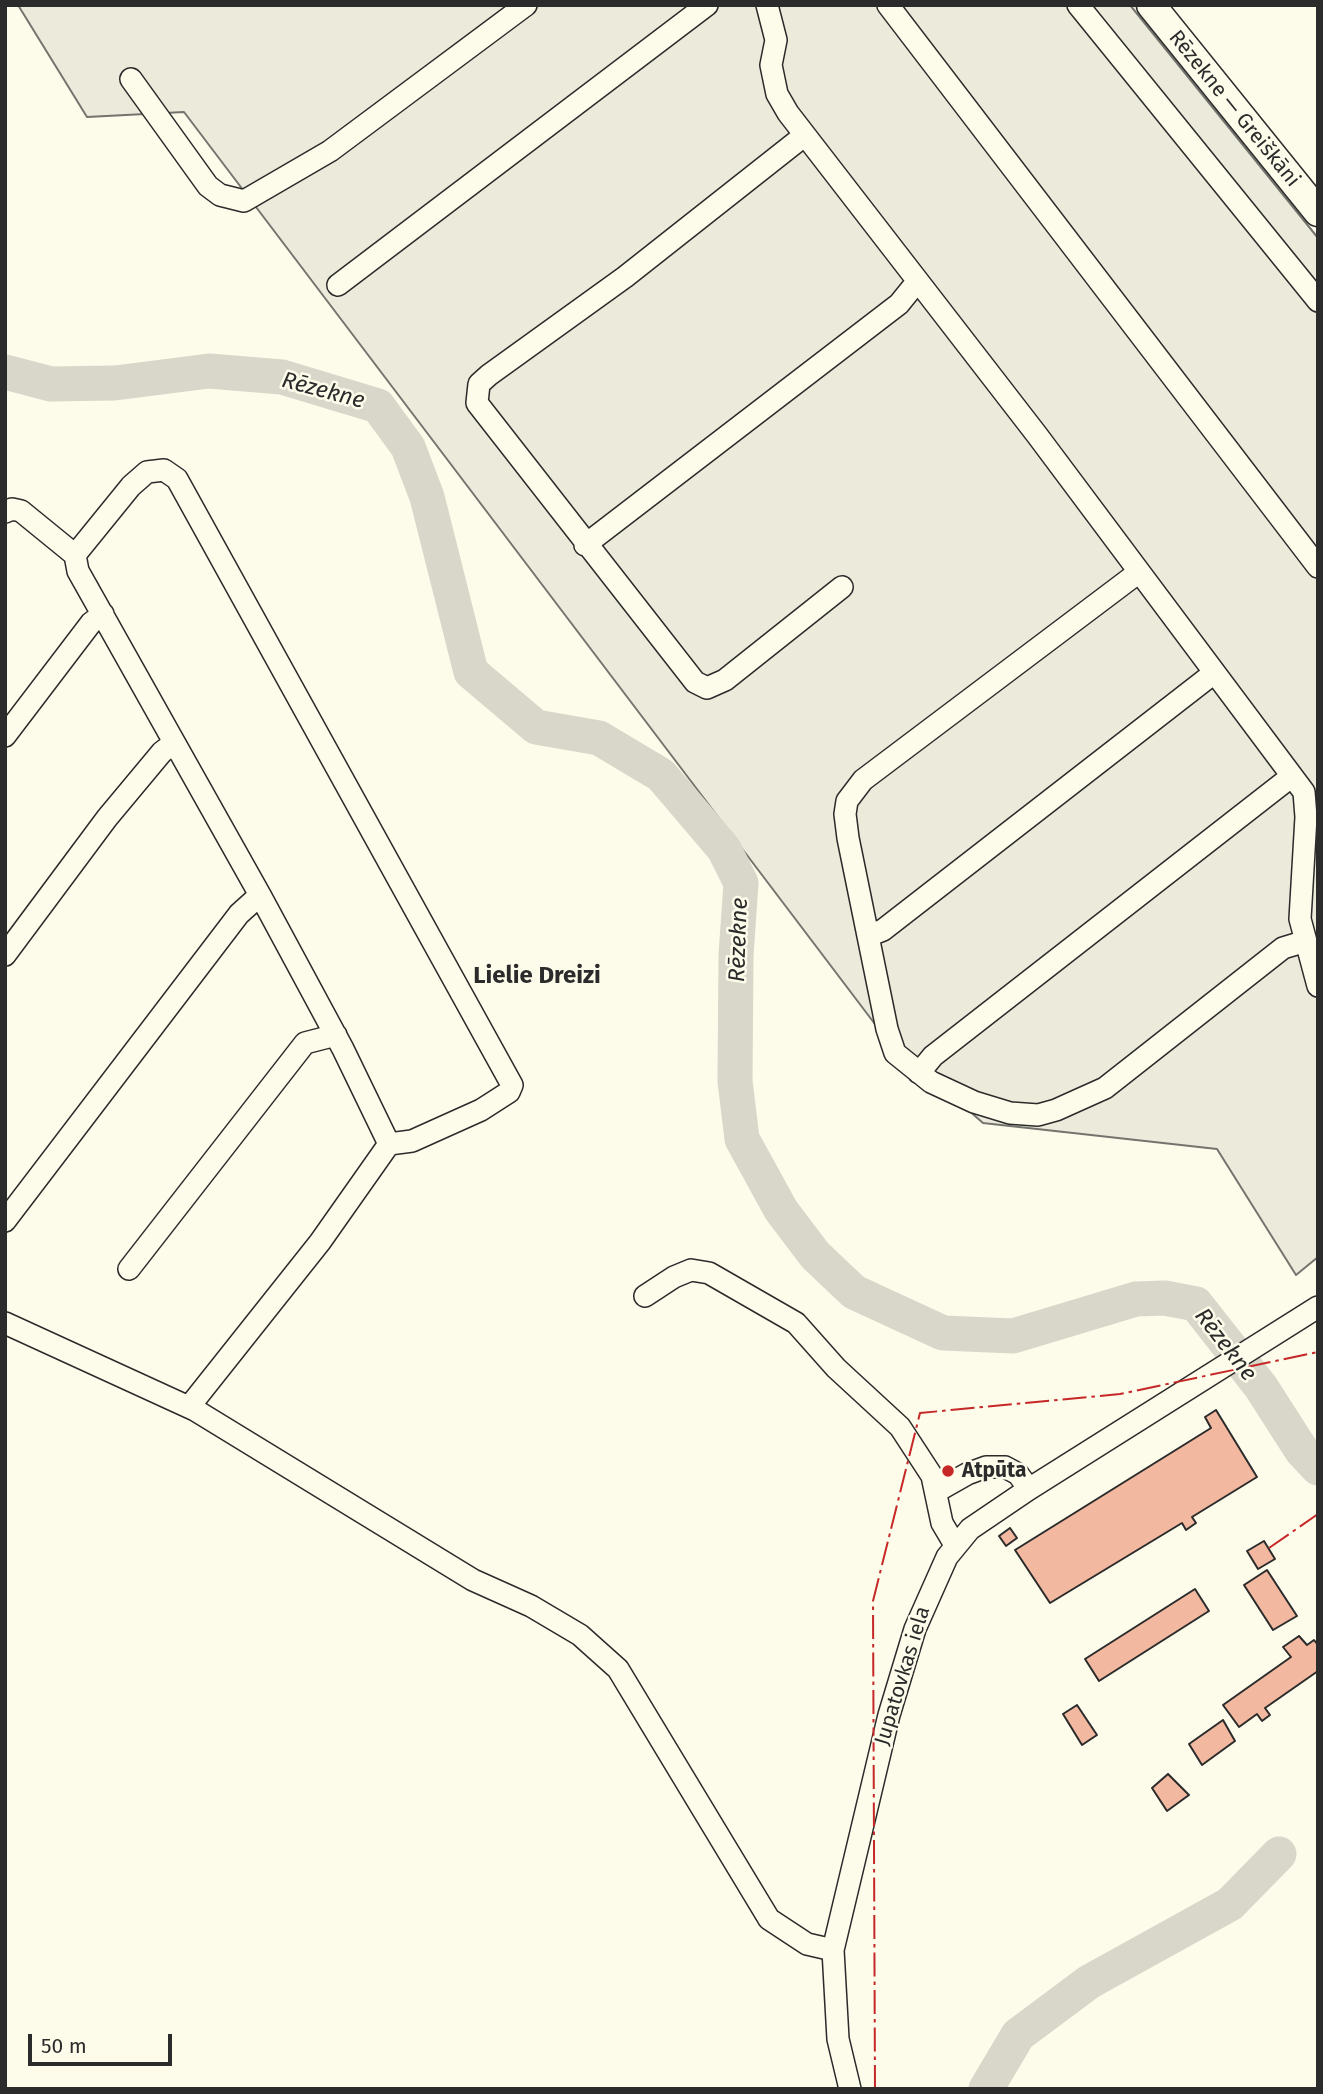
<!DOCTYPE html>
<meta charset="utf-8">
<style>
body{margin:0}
#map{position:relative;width:1323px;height:2094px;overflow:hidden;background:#fdfbea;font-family:"Fira Sans",sans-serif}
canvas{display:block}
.frame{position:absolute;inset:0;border:7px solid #2b2b2b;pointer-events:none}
.scale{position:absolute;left:28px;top:2034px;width:144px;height:32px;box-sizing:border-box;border:4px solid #2b2b2b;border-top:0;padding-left:9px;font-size:21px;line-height:24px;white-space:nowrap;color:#2b2b2b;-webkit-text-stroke:5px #fdfbea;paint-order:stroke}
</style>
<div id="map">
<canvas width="1323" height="2094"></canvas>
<div class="frame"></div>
<div class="scale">50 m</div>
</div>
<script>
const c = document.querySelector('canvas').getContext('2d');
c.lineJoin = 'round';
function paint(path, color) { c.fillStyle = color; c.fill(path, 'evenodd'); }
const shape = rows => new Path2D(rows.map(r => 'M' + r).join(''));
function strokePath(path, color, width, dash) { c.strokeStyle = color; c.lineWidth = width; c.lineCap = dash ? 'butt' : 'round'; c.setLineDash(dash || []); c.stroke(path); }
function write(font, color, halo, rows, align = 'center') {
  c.font = font + ' "Fira Sans",sans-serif'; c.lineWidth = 5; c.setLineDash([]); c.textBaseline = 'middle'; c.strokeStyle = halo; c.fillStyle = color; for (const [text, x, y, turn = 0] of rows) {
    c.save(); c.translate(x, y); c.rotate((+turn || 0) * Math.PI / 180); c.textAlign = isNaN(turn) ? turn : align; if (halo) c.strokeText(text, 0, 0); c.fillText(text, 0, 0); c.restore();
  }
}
const green = shape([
 [18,5,1130,5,1318,238,1318,1257,1296,1275,1217,1149,983,1123,884,1036,184,112,87,117,18,5]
]);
const river = shape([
 [5,372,51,384,115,383,209,371,282,377,378,406,408,447,427,497,471,672,536,727,599,738,661,775,724,849,741,883,736,955,735,1081,742,1139,781,1210,815,1255,854,1292,943,1333,1013,1336,1136,1299,1165,1298,1196,1304,1261,1387,1302,1451,1318,1468],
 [986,2089,1018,2035,1089,1982,1230,1904,1279,1854]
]);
const building = shape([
 [1216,1410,1257,1477,1192,1517,1196,1523,1186,1530,1182,1523,1050,1603,1015,1550,1211,1428,1205,1417,1216,1410],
 [1010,1528,1017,1538,1006,1546,999,1536,1010,1528],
 [1264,1541,1275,1559,1258,1569,1247,1551,1264,1541],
 [1267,1570,1297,1616,1273,1630,1244,1585,1267,1570],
 [1195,1589,1209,1611,1099,1681,1085,1659,1195,1589],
 [1299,1636,1307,1645,1314,1640,1318,1645,1318,1671,1265,1708,1270,1715,1262,1721,1257,1714,1239,1727,1223,1705,1291,1657,1283,1647,1299,1636],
 [1077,1705,1097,1735,1082,1745,1063,1714,1077,1705],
 [1223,1720,1235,1741,1202,1765,1189,1744,1223,1720],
 [1168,1774,1189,1795,1167,1811,1152,1788,1168,1774]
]);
const minor = shape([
 [767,5,776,40,771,65,777,94,788,113,1037,435,1304,792,1306,817,1300,919,1318,986],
 [888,5,1318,567],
 [1078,5,1318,301],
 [131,79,208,186,220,195,244,201,330,151,526,5],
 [805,135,625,277,489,375,479,384,477,403,695,682,707,688,725,680,842,587],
 [338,285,707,5],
 [5,512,12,509,21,511,75,555],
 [585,545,899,304,916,283],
 [1139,572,863,780,847,801,845,814,848,838,887,1029,895,1053,931,1082,974,1102,1010,1113,1038,1115,1056,1110,1105,1088,1283,948,1306,941],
 [5,736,91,623,103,614],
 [868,936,883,930,1214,673],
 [5,955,107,818,162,752,174,743],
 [919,1073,933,1056,1292,776],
 [5,1221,239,914,260,895],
 [129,1269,305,1043,336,1035],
 [645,1296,674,1277,691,1270,709,1273,796,1323,836,1368,900,1427,932,1476,942,1523,955,1545],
 [5,1323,195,1410,473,1580,531,1606,580,1635,618,1669,769,1919,807,1944,833,1950],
 [189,1407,320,1242,389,1144,343,1049,260,895,78,571,75,555,131,486,147,472,164,470,177,479,512,1085,509,1092,481,1110,412,1141,389,1144],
 [937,1491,967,1474,986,1467,1005,1467,1018,1474,1029,1489],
 [850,2089,838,2039,833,1950,889,1715,915,1629,947,1557,970,1529,1029,1489,1318,1307]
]);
const major = shape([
 [1151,5,1318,212]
]);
const power = shape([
 [1269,1548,1318,1514],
 [875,2089,873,1601,920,1413,1120,1394,1318,1352]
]);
const markers = [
 [948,1471,7,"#c62828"]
];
const streetNames = [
 ["Rēzekne — Greiškāni",1234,109,51],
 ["Jupatovkas iela",903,1676,-73]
];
const poiNames = [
 ["Atpūta",962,1471]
];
const waterNames = [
 ["Rēzekne",323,391,15],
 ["Rēzekne",739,940,-88],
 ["Rēzekne",1225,1345,52]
];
const quarterNames = [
 ["Lielie Dreizi",537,976]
];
paint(green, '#ecebdb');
strokePath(green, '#74746e', 2);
strokePath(river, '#d8d7c9', 35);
paint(building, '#f2b8a0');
strokePath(building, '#2b2b2b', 2);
strokePath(minor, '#2b2b2b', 24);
strokePath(major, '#2b2b2b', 31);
strokePath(minor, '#fdfbea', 21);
strokePath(major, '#fdfbea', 28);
strokePath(power, '#c62828', 2, [24, 5, 3.5, 5]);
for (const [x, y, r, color] of markers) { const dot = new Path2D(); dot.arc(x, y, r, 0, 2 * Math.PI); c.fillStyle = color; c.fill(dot); strokePath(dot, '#fdfbea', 2.5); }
write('21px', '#2b2b2b', '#fdfbea', streetNames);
write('bold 21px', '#2b2b2b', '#fdfbea', poiNames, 'left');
write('italic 23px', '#2b2b2b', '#fdfbea', waterNames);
write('bold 24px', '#2b2b2b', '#fdfbea', quarterNames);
</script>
